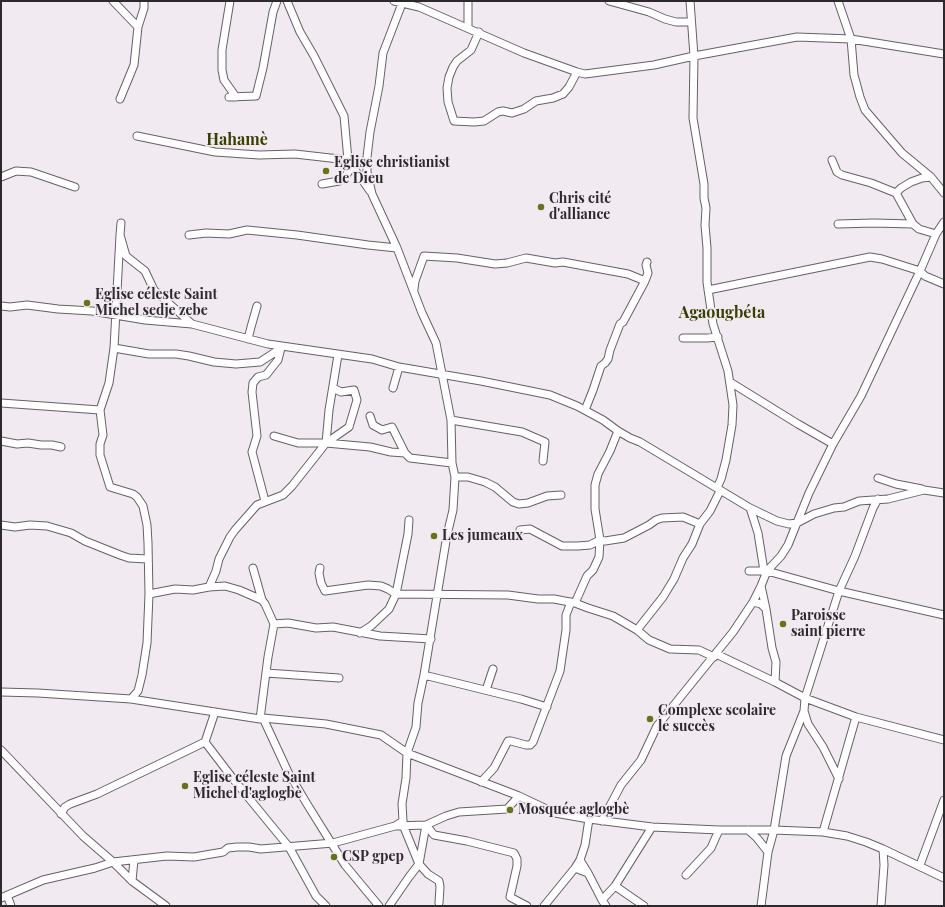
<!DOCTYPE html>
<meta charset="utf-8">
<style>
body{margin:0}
#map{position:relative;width:945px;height:907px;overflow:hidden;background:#f2eaf1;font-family:"Playfair Display",serif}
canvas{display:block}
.frame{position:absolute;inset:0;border:2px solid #2d2a2d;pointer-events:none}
</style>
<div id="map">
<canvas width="945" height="907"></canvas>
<div class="frame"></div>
</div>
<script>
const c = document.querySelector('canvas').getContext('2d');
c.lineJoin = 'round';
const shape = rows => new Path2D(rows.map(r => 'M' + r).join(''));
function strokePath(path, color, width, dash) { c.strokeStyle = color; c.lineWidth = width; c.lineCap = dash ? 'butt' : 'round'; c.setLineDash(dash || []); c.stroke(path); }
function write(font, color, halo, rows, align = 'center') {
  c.font = font + ' "Playfair Display",serif'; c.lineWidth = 3.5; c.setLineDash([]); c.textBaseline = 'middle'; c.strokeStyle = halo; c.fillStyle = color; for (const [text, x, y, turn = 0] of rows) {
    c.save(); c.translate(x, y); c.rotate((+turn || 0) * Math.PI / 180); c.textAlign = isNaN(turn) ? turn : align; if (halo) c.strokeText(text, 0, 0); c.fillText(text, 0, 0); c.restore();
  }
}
const minor = shape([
 [113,1,138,27,144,8,144,1],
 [230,1,222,50,222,70,224,80,236,97],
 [287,1,300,32,314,56,344,116,348,160],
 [394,1,419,7,524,53,577,72,585,74,654,65,694,56,797,37,851,39,944,54],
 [609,1,649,12,665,19,676,22,691,22],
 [690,1,694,56,693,118,704,184,704,198,706,208,705,225,707,248,707,282,713,324,728,371,733,405,732,425,726,460,721,479,717,488],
 [838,1,851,39,854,75,860,97,865,110,902,153,931,177,944,193],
 [468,28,468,1],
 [479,32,471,50,457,61,453,67,449,77,447,88,448,102,454,121,474,122,484,121,498,112,503,111,512,113,524,109,536,101,553,98,563,94,569,87,577,72],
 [229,97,256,96,263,68,273,12,277,1],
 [120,99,134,65,138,27],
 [137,136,215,152,259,155,295,154,348,160,370,191],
 [832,160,837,172,842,175,871,183,896,193,913,224,919,229,936,234],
 [1,177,16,171,31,172,75,187],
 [322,184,339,181,345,177,352,166,367,161],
 [896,193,901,188,911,182,922,178,931,177],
 [121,223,120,235,126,256,145,271,154,290,192,324],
 [838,224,874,223,913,224],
 [120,235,114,348,149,354,176,354,189,356,214,362,236,364,260,362,280,349],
 [189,235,206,233,229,234,247,230,297,235,368,245,397,248],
 [414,289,415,281,424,256,457,258,495,264,507,263,526,258,555,263,563,262,628,274,645,281],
 [708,290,870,257,882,259,920,271,925,276,944,284],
 [1,306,10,307,27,305,58,309,92,311,145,320,192,324,268,344,372,359,399,367,481,381,550,395,577,406,603,420,618,431,630,438,640,442,750,508,777,521,789,524,797,523,814,514,834,508,844,507,859,501,888,499,924,490,944,493],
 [683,338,707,338,718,337],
 [248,339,251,327,257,306],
 [114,348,109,383,100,410,103,435,100,444,100,455,110,487,133,494,137,497,143,506,147,525,148,543,149,594,147,643,142,675,138,691,131,699],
 [730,382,798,424,833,444],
 [393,388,399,367],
 [1,403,100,410],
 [585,410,593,390,601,366,605,363,608,359,610,350,620,324,623,322,645,281,648,273,646,265,647,262],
 [370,416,373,425,382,430,392,427,405,453],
 [451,420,522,432,545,442,543,461],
 [618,431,610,451,598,474,595,485,595,509,600,540,599,557,593,570,587,576,575,603,588,608,613,616,637,630,649,640,670,649,699,650,714,657],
 [274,436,298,443,326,443,329,410,338,355],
 [1,441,17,444,28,443,41,445,52,445,61,447],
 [326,443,349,427,357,400,354,390,341,392,333,388],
 [455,477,468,477,485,482,495,487,513,502,519,504,528,503,547,496,561,495],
 [878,478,896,484,922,489],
 [265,501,252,452,257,436,252,392,253,383,258,377,266,375,278,360,281,348],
 [750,508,752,514,758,533,764,571],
 [1,525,15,527,30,525,47,526,71,533,85,541,120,555,129,558,147,559],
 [520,530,530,529,562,546,578,546,590,545,600,540,605,541,624,538,649,525,656,520,662,518,683,517,700,524],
 [253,568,262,600,265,604,274,624,268,657,260,719],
 [320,568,319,573,321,583,325,591,368,585,381,586,388,589,396,594,508,595,538,599,554,599,575,603],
 [749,571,767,571,839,591,944,615],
 [761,586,766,609],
 [209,587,216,571,219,559,230,537,235,530,257,505,283,495,292,486,326,443,370,447,391,452,405,453,410,458,452,463],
 [149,594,175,589,193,590,209,587,225,586,239,590,262,600],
 [753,602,761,604,766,609,772,648,776,662,775,682],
 [274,624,288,623,316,628,333,627,380,636,431,639],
 [637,630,663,597,674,579,683,558,692,544,700,524,710,511,720,491],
 [360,633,371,626,389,609,396,594,408,534,409,520],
 [716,654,775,682,805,698,856,717,944,740],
 [266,673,339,678],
 [424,675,521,699,547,707],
 [486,690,493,669],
 [1,692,38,693,131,699,260,719,263,718,326,724,381,735,407,753,519,796,555,813,589,819,652,827,719,830,774,830,823,832,847,836,866,842,883,849,944,878],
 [804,711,808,724,823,747,839,779],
 [263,718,288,772,307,804,345,865,379,906],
 [205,742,234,780,289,847,316,896,326,906],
 [1,750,83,836,113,862,132,881,166,906],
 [481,782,494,768,508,741,511,741,526,745,530,745,533,742,560,671,566,630,566,615,571,602],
 [61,814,65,807,70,804,97,794,205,742,215,712],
 [403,821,403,825,419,864,428,874,439,881,440,887,439,903],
 [602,821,621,785,641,760,657,726,733,632,753,602,761,586,767,571,781,556,788,545,809,493,833,444,861,396,920,271,936,234,944,222],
 [395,826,403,821,402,804,406,778,407,753,416,727,418,703,424,675,447,535,453,510,455,477,452,463,451,420,436,343,422,313,397,248,372,194,367,172,367,157,370,132,379,86,383,53,403,1],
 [748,830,757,838,768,852],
 [823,832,856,717],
 [920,865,944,800],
 [575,868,588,873,580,860],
 [588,873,602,900],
 [686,875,711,848,719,830],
 [132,881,134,860],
 [615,886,644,906],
 [7,895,11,906],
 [1,898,43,880,95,868,113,862,167,856,194,857,223,852,228,848,237,847,249,847,261,849,333,843,395,826,426,825,446,816,459,812,507,809,519,796],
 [389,906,409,877,419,864,426,825,434,835,467,841,514,853,517,859,517,866,510,897,527,906],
 [544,906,575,868,580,860,585,845,589,819],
 [606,906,602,900,615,886,652,827],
 [761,906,768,852,774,830,786,756,804,711,805,698,839,591,855,556,873,508,878,499],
 [881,906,884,865,883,849]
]);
const markers = [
 [326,171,4,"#67721c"],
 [541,207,4,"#67721c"],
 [87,303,4,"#67721c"],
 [434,536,4,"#67721c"],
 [783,624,4,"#67721c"],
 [650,719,4,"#67721c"],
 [185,786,4,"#67721c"],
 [510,810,4,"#67721c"],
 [334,857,4,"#67721c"]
];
const poiNames = [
 ["Eglise christianist",334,163],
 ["de Dieu",334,179],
 ["Chris cité",549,199],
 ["d'alliance",549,215],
 ["Eglise céleste Saint",95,295],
 ["Michel sedje zebe",95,311],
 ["Les jumeaux",442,536],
 ["Paroisse",791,616],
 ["saint pierre",791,632],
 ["Complexe scolaire",658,711],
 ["le succès",658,727],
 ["Eglise céleste Saint",193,778],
 ["Michel d'aglogbè",193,794],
 ["Mosquée aglogbè",518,810],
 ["CSP gpep",342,857]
];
const quarterNames = [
 ["Hahamè",237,140],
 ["Agaougbéta",722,313]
];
strokePath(minor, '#676066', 9);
strokePath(minor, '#fff', 7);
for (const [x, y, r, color] of markers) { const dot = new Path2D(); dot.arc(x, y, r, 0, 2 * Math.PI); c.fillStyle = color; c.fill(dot); strokePath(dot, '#f2eaf1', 1.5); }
write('bold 14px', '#2d2a2d', '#f2eaf1', poiNames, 'left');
write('bold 16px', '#384001', '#f2eaf1', quarterNames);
</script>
